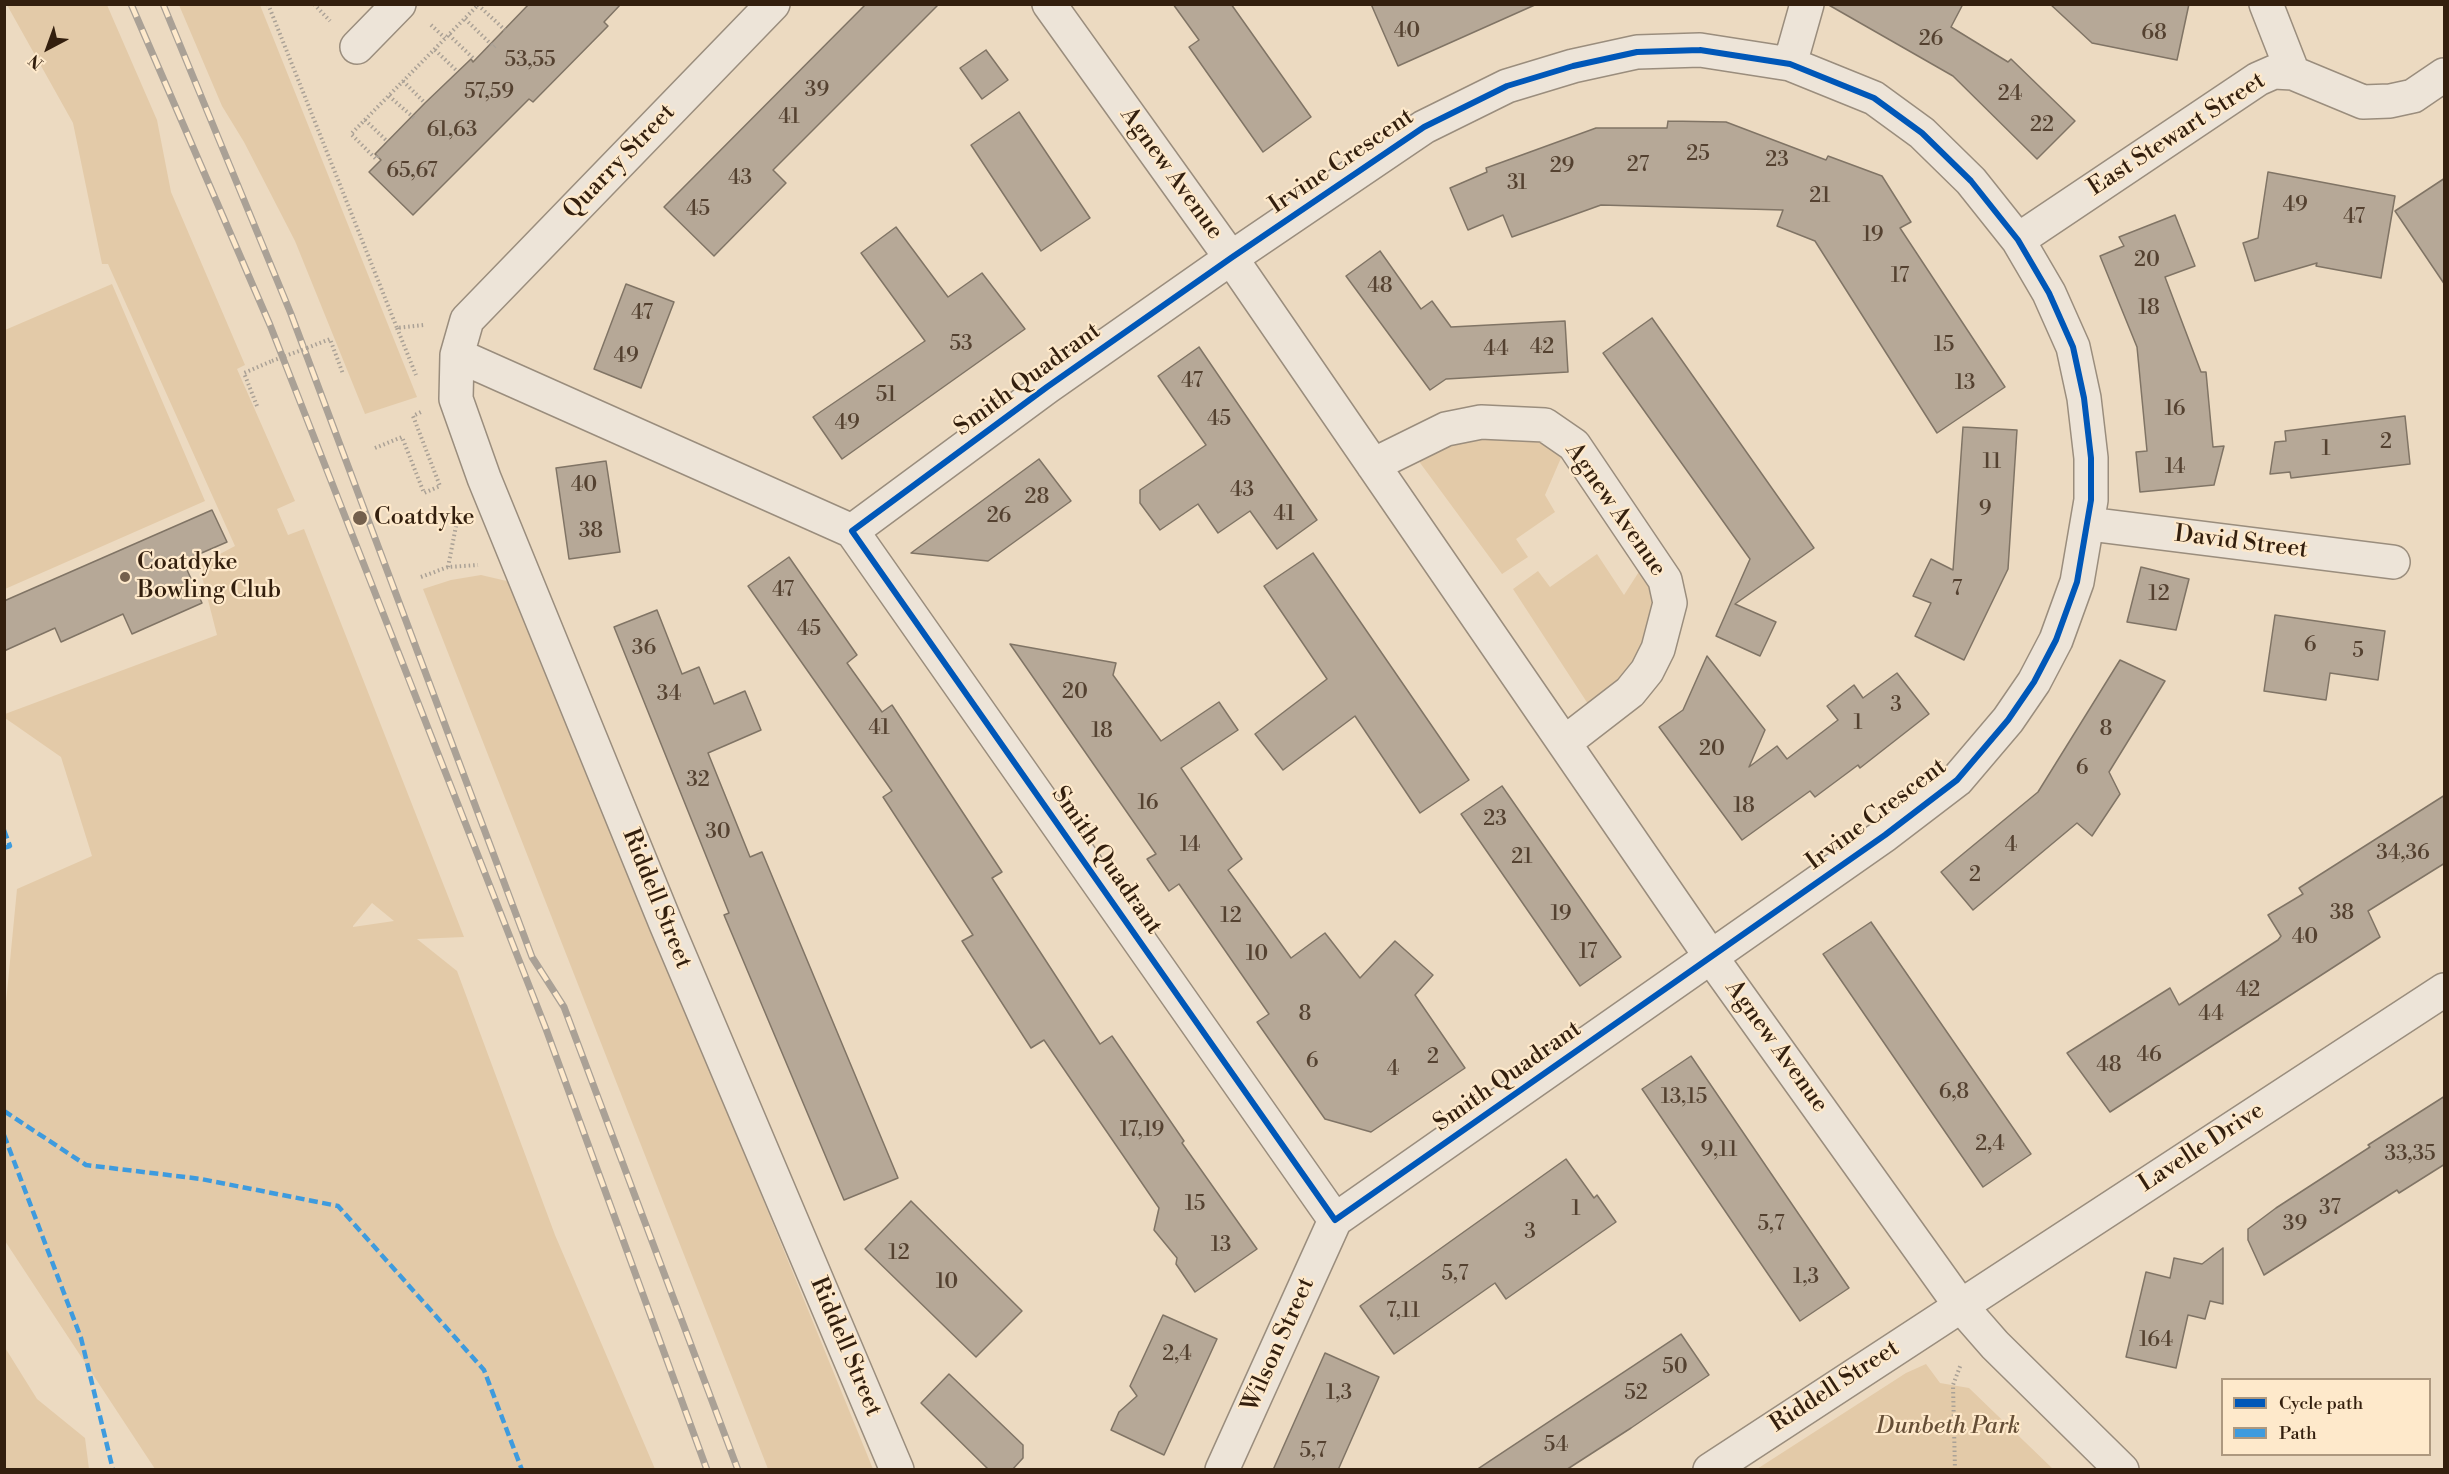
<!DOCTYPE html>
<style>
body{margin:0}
#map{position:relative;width:2449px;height:1474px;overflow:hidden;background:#ecdac1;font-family:"Libre Bodoni",serif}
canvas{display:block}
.frame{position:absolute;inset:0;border:6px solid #331f0e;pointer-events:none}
.legend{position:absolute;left:2221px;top:1378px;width:210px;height:78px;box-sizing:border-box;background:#fee9cb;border:2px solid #ad987f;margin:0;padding:8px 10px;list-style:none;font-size:18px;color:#331f0e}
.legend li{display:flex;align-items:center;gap:12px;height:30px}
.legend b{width:30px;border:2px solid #ad987f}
.north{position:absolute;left:18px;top:18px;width:60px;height:60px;-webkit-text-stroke:4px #fee9cb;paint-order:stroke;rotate:221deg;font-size:16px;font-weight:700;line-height:24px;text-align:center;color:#331f0e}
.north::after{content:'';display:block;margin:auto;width:21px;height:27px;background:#331f0e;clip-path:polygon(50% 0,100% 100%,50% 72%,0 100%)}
</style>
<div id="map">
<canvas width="2449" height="1474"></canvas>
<div class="frame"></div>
<ul class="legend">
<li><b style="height:8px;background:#0057b8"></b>Cycle path</li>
<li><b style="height:8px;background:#3e9bde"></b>Path</li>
</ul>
<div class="north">N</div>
</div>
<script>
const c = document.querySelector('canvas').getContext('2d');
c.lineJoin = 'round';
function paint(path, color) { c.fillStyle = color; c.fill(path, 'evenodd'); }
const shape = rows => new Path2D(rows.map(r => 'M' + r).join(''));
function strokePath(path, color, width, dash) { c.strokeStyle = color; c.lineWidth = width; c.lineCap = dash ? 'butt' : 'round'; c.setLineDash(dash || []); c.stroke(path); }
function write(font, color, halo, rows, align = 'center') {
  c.font = font + ' "Libre Bodoni",serif'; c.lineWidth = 4.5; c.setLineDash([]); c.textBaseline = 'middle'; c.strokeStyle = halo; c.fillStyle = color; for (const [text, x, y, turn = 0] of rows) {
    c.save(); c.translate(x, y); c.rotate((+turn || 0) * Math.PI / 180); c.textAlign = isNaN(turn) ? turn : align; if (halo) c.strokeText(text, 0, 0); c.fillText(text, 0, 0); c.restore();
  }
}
const green = shape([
 [7,5,107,5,157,120,171,192,245,365,237,369,295,501,277,509,288,535,304,529,464,937,417,939,457,971,555,1235,655,1469,155,1469,5,1241,4,1023,17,889,92,856,61,757,5,718,5,714,217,635,199,565,235,546,108,264,102,264,73,123],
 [372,903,394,921,353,927,353,926],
 [179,5,260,5,417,397,365,414,295,241,244,142,222,106],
 [112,284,205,501,5,589,5,330],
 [1543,436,1564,451,1545,495,1555,512,1516,539,1528,557,1502,574,1415,456,1453,439],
 [1597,554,1624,595,1642,567,1653,588,1655,610,1636,666,1590,707,1513,589,1538,571,1550,587],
 [481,575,511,582,873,1469,768,1469,423,589,451,580],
 [4,1346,37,1399,85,1438,89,1469,5,1469],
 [1926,1364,1940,1383,1969,1388,2053,1469,1757,1469,1906,1373]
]);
const building = shape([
 [529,4,621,4,604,22,608,26,533,102,529,99,413,215,369,172,381,160,375,154,425,103,471,59,473,62,529,4],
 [866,4,939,4,773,170,786,183,714,256,664,207,866,4],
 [1173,4,1231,4,1311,117,1263,152,1189,47,1199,40,1173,4],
 [1371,4,1537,4,1398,66,1371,4],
 [1827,4,1963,4,1951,27,2008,62,2011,59,2075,121,2037,159,1953,76,1827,4],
 [2050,4,2189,4,2177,60,2092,43,2050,4],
 [986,50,1008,80,982,99,960,68,986,50],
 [1019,112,1090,218,1041,251,971,145,1019,112],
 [1668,121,1726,122,1826,160,1828,156,1882,176,1911,222,1900,228,2005,387,1937,433,1815,241,1777,226,1783,210,1601,205,1512,237,1503,215,1468,230,1450,188,1487,172,1486,168,1596,128,1667,128,1668,121],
 [2268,172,2395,196,2381,278,2316,266,2317,263,2255,281,2243,243,2258,238,2268,172],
 [2445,178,2445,285,2395,211,2445,178],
 [2175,215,2195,266,2165,277,2201,372,2206,372,2213,447,2224,446,2214,485,2140,492,2136,452,2147,451,2137,347,2100,256,2124,246,2119,237,2175,215],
 [896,227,948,297,982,273,1025,329,842,459,813,417,925,341,861,253,896,227],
 [1380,251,1421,309,1432,301,1451,327,1565,321,1568,372,1446,379,1430,390,1346,276,1380,251],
 [626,284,674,302,641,388,594,369,626,284],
 [1652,318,1814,548,1735,604,1776,622,1760,656,1716,636,1750,559,1603,353,1652,318],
 [1199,347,1317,520,1277,549,1250,511,1218,533,1198,504,1160,530,1140,503,1140,490,1206,445,1158,376,1199,347],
 [2405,416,2410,464,2291,478,2290,472,2270,474,2275,442,2286,441,2285,431,2405,416],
 [1963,427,2017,430,2008,569,1964,660,1915,636,1931,603,1913,596,1931,559,1953,570,1963,427],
 [1039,459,1071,501,988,561,911,553,1039,459],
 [606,461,620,552,569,559,556,468,606,461],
 [212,510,227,542,183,561,202,603,132,634,123,614,61,642,55,628,4,651,4,601,212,510],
 [1313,553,1469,780,1420,813,1355,716,1283,770,1255,734,1327,679,1264,586,1313,553],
 [789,557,857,655,847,663,882,712,892,705,1002,872,992,878,1100,1044,1112,1036,1184,1141,1182,1143,1257,1249,1195,1292,1176,1264,1177,1258,1154,1230,1159,1208,1044,1040,1031,1048,962,941,973,935,883,797,892,791,748,586,789,557],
 [2141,567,2189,579,2176,630,2127,622,2141,567],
 [657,610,682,674,699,667,714,704,745,691,761,730,708,753,750,857,762,852,898,1178,844,1200,724,915,729,913,614,627,657,610],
 [2275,615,2385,631,2378,680,2330,673,2326,700,2264,691,2275,615],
 [1010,644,1116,663,1113,675,1161,741,1219,702,1238,730,1181,768,1242,859,1228,870,1291,958,1325,933,1360,978,1395,941,1433,975,1415,995,1465,1068,1371,1132,1325,1119,1257,1022,1269,1014,1179,884,1169,891,1147,859,1156,854,1010,644],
 [1707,656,1765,730,1749,767,1777,746,1787,759,1838,720,1827,706,1854,685,1863,698,1897,673,1929,714,1860,768,1858,765,1815,797,1810,791,1742,840,1659,727,1683,710,1707,656],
 [2120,660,2165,681,2109,772,2120,794,2092,836,2077,823,1973,910,1941,872,2038,792,2120,660],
 [1502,786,1621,957,1580,986,1461,814,1502,786],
 [2445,795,2445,863,2368,911,2380,937,2110,1112,2067,1053,2170,988,2179,1005,2278,940,2281,936,2268,915,2303,894,2299,888,2445,795],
 [1871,922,2031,1154,1983,1187,1823,954,1871,922],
 [1691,1056,1849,1288,1800,1321,1642,1089,1691,1056],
 [2445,1096,2445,1164,2399,1193,2397,1190,2264,1275,2248,1240,2248,1229,2276,1208,2370,1147,2368,1145,2445,1096],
 [1566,1159,1594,1198,1597,1195,1616,1222,1506,1299,1495,1283,1394,1354,1360,1306,1566,1159],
 [911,1201,1022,1311,976,1357,865,1249,911,1201],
 [2223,1248,2223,1304,2210,1301,2205,1319,2188,1315,2176,1368,2126,1357,2146,1272,2170,1278,2174,1258,2202,1264,2223,1248],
 [1163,1315,1217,1339,1164,1455,1111,1430,1119,1412,1137,1396,1130,1386,1163,1315],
 [1681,1334,1709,1375,1631,1428,1566,1470,1476,1470,1681,1334],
 [1325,1353,1379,1377,1338,1470,1273,1470,1325,1353],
 [949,1374,1023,1445,1023,1458,1012,1470,989,1470,921,1403,949,1374]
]);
const path = shape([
 [268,4,397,328,424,325],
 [314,4,330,21],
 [478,5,505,30],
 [465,19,494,47,495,46],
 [431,25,445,38],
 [449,35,473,58,471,60],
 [435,50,456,70],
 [403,81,425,103],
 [389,96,414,118],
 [365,120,388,142],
 [378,156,376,159,351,134,479,4],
 [397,328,416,375],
 [307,348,330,339,343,374],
 [257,406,244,373,272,361],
 [375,448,402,437,424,493,440,486,413,416,421,412],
 [448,567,457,521],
 [421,577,448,567,478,565],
 [1955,1470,1953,1385,1961,1364]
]);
const street = shape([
 [773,4,467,320,457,355,456,399,484,478,666,924,897,1470],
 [1049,4,1231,258,1711,957,1960,1305,1995,1345,2122,1470],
 [2266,4,2293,73],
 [357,47,399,4],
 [1700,50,1790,64,1874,98,1922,133,1971,181,2018,240,2049,293,2073,347,2084,398,2091,458,2091,500,2077,582,2056,640,2034,682,2008,720,1957,780,1885,835,1335,1220,852,531,1047,387,1231,258,1424,127,1507,86,1573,66,1637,52,1700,50],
 [1790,64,1807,4],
 [2018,240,2258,79,2274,72,2293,73,2363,102,2390,101,2413,96,2444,75],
 [457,355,852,531],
 [1373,465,1446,429,1481,422,1545,425,1574,445,1665,580,1670,603,1658,649,1647,671,1630,692,1564,743],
 [2089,524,2393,562],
 [1222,1470,1335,1220],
 [1710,1470,2444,990]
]);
const rail = shape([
 [131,4,270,325,546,1029,707,1470],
 [163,4,291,314,532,957,564,1007,738,1470]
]);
const pathBridge = shape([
 [272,361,307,348]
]);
const quiet = shape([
 [4,830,10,846,4,848],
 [4,1111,86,1165,201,1179,338,1206,484,1370,522,1470],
 [4,1135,81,1338,113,1470]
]);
const cycleway = shape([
 [1700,50,1790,64,1874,98,1922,133,1971,181,2018,240,2049,293,2073,347,2084,398,2091,458,2091,500,2077,582,2056,640,2034,682,2008,720,1957,780,1885,835,1335,1220,852,531,1047,387,1231,258,1424,127,1507,86,1573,66,1637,52,1700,50]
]);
const markers = [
 [360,518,8,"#74604d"],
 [125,577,6,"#74604d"]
];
const numberNames = [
 ["40",1407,32],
 ["68",2154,34],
 ["26",1931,40],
 ["53,55",530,61],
 ["39",817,91],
 ["57,59",489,93],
 ["24",2010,95],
 ["41",789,118],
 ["22",2042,126],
 ["61,63",452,131],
 ["25",1698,155],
 ["23",1777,161],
 ["27",1638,166],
 ["29",1562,167],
 ["65,67",412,172],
 ["43",740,179],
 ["31",1517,184],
 ["21",1820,197],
 ["49",2295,206],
 ["45",698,210],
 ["47",2354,218],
 ["19",1873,236],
 ["20",2147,261],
 ["17",1900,277],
 ["48",1380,287],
 ["18",2149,309],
 ["47",642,314],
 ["53",961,345],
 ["15",1944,346],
 ["42",1542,348],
 ["44",1496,350],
 ["49",626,357],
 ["47",1192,382],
 ["13",1965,384],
 ["51",886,396],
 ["16",2175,410],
 ["45",1219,420],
 ["49",847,424],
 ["2",2386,443],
 ["1",2326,450],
 ["11",1992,463],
 ["14",2175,468],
 ["40",584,486],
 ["43",1242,491],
 ["28",1037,498],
 ["9",1985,510],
 ["41",1284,515],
 ["26",999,517],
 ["38",591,532],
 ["7",1957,590],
 ["47",783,591],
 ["12",2159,595],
 ["45",809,630],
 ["6",2310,646],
 ["36",644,649],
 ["5",2358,652],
 ["20",1075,693],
 ["34",669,695],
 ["3",1896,706],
 ["1",1858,724],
 ["41",879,729],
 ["8",2106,730],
 ["18",1102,732],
 ["20",1712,750],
 ["6",2082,769],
 ["32",698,781],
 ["16",1148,804],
 ["18",1744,807],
 ["23",1495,820],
 ["30",718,833],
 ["14",1190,846],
 ["4",2011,846],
 ["34,36",2403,854],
 ["21",1522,858],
 ["2",1975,876],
 ["38",2342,914],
 ["19",1561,915],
 ["12",1231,917],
 ["40",2305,938],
 ["17",1588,953],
 ["10",1257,955],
 ["42",2248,991],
 ["8",1305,1015],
 ["44",2211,1015],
 ["46",2149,1056],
 ["2",1433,1058],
 ["6",1312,1062],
 ["48",2109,1066],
 ["4",1393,1070],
 ["6,8",1954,1093],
 ["13,15",1684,1098],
 ["17,19",1142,1131],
 ["2,4",1990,1145],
 ["9,11",1719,1151],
 ["33,35",2410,1155],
 ["15",1195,1205],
 ["37",2330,1209],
 ["1",1576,1210],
 ["5,7",1771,1225],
 ["39",2295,1225],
 ["3",1530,1233],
 ["13",1221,1246],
 ["12",899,1254],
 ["5,7",1455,1275],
 ["1,3",1806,1278],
 ["10",947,1283],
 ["7,11",1403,1312],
 ["164",2156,1341],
 ["2,4",1177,1355],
 ["50",1675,1368],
 ["1,3",1339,1394],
 ["52",1636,1394],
 ["54",1556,1446],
 ["5,7",1313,1452]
];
const streetNames = [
 ["East Stewart Street",2177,135,-33],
 ["Quarry Street",620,162,-46],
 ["Irvine Crescent",1342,162,-34],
 ["Agnew Avenue",1171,174,54],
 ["Smith Quadrant",1028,380,-36],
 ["Agnew Avenue",1615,510,55],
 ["David Street",2241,543,7],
 ["Irvine Crescent",1877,815,-37],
 ["Smith Quadrant",1106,861,55],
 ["Riddell Street",656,899,68],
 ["Agnew Avenue",1776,1047,54],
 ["Smith Quadrant",1508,1077,-35],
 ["Lavelle Drive",2202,1148,-33],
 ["Wilson Street",1279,1345,-66],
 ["Riddell Street",845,1347,67],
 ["Riddell Street",1835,1387,-33]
];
const poiNames = [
 ["Coatdyke",374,518],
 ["Coatdyke",137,563],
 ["Bowling Club",137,591]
];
const parkNames = [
 ["Dunbeth Park",1948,1427]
];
paint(green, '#e3caa8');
paint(building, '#b6a897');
strokePath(building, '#807465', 1.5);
strokePath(street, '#9a8d7d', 36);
strokePath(path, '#aaa196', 4, [1.5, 3]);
strokePath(street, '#ede4d8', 33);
strokePath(rail, '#aaa196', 7);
strokePath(rail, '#fee9cb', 4.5, [14]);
strokePath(pathBridge, '#aaa196', 4, [1.5, 3]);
strokePath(quiet, '#3e9bde', 4.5, [9, 4.5]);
strokePath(cycleway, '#0057b8', 6);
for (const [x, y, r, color] of markers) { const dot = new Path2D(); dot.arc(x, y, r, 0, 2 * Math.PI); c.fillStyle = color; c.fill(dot); strokePath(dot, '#fee9cb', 2); }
write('21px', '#544130', null, numberNames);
write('24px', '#331f0e', '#fee9cb', streetNames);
write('24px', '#331f0e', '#fee9cb', poiNames, 'left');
write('italic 24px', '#654e36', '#fee9cb', parkNames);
</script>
